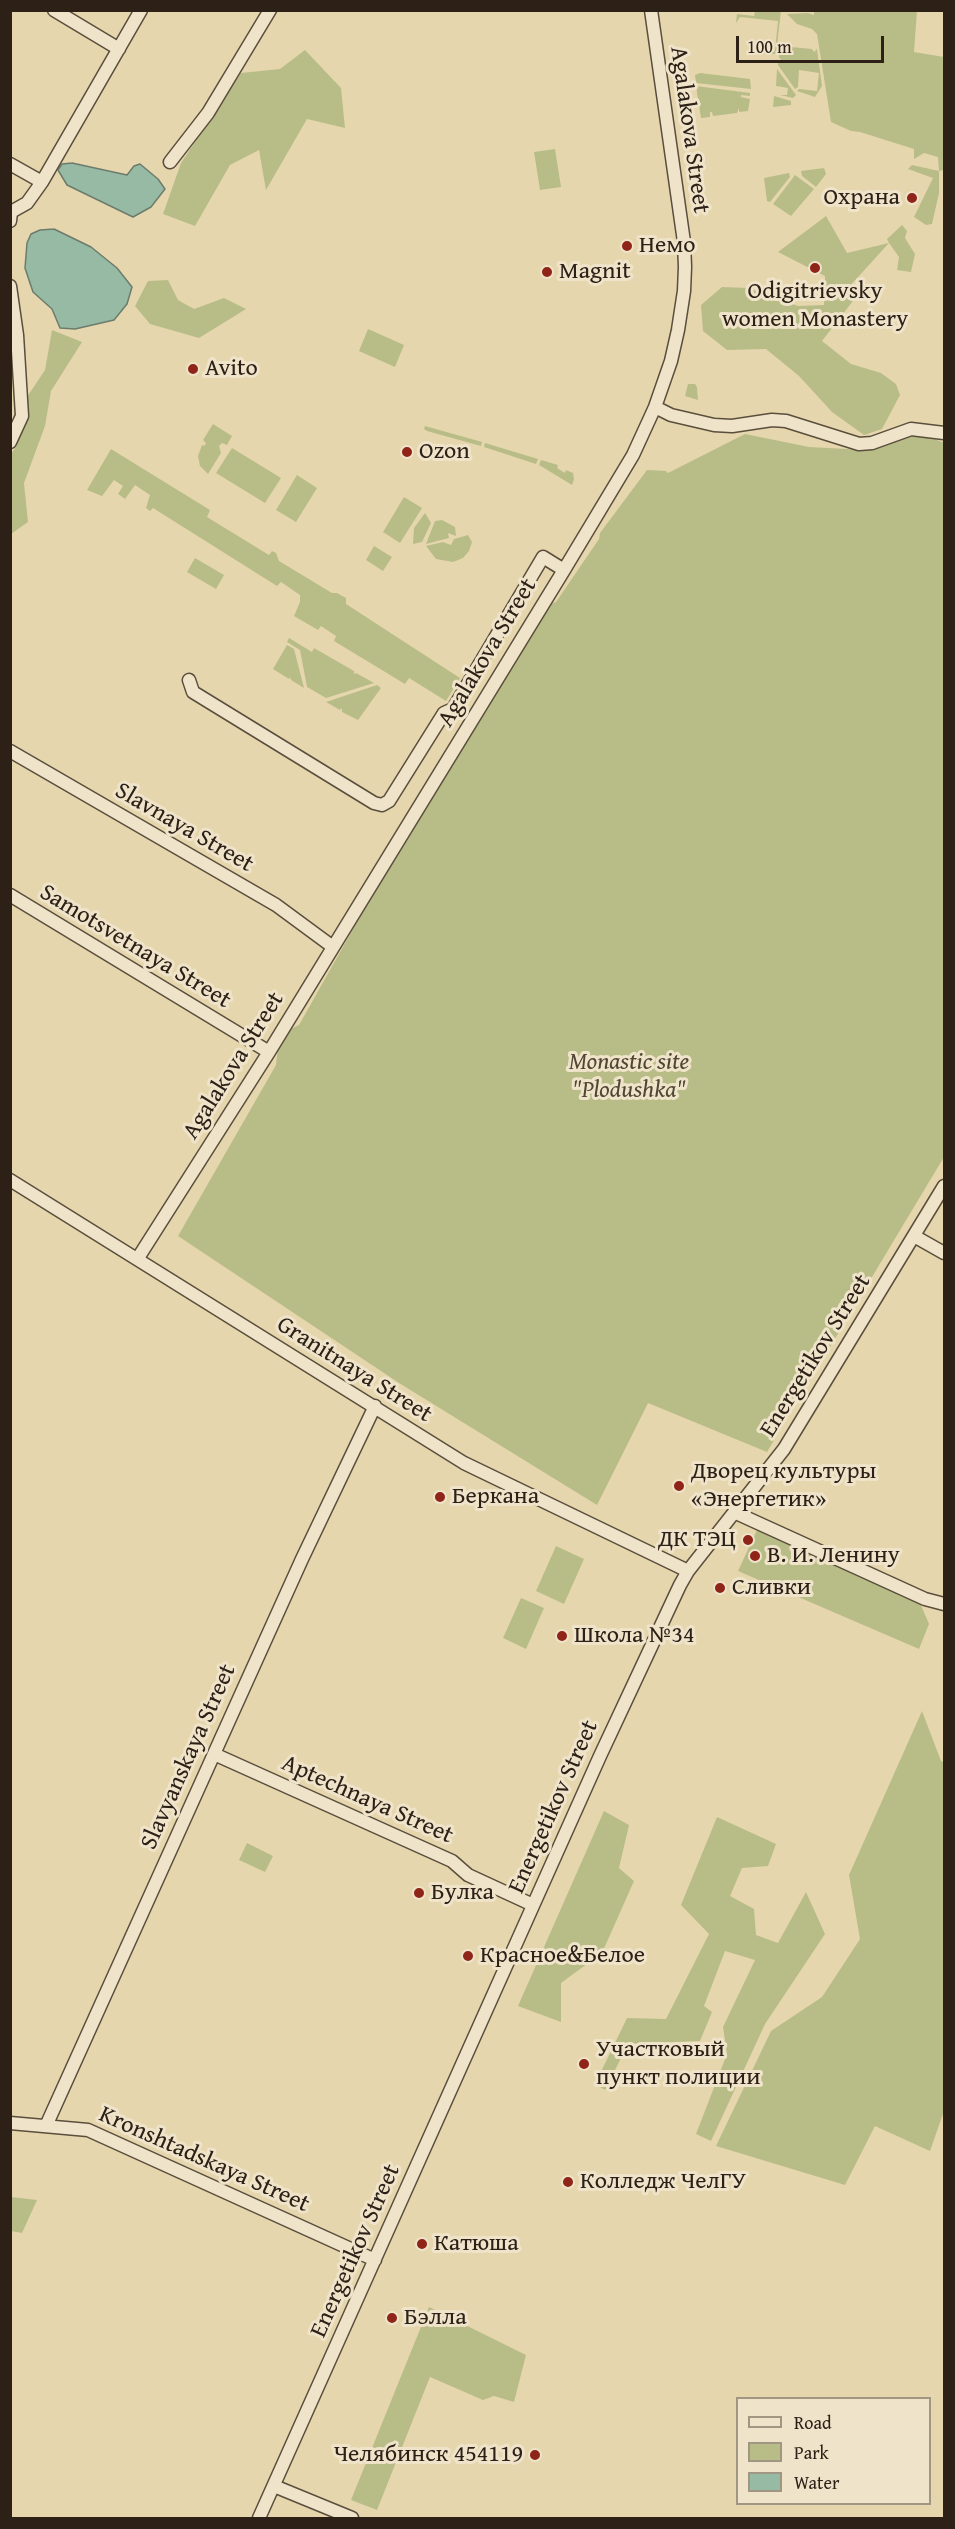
<!DOCTYPE html>
<meta charset="utf-8">
<style>
body{margin:0}
#map{position:relative;width:955px;height:2529px;overflow:hidden;background:#e6d6ad;font-family:"Gentium Book Plus",serif}
canvas{display:block}
.frame{position:absolute;inset:0;border:12px solid #2c2017;pointer-events:none}
.legend{position:absolute;left:736px;top:2397px;width:195px;height:108px;box-sizing:border-box;background:#efe4ca;border:2px solid #a19682;margin:0;padding:8px 10px;list-style:none;font-size:18px;color:#2c2017}
.legend li{display:flex;align-items:center;gap:12px;height:30px}
.legend b{width:30px;border:2px solid #a19682}
.scale{position:absolute;left:736px;top:36px;width:148px;height:27px;box-sizing:border-box;border:3px solid #2c2017;border-top:0;padding-left:8px;font-size:18px;line-height:21px;white-space:nowrap;color:#2c2017;-webkit-text-stroke:4px #efe4ca;paint-order:stroke}
</style>
<div id="map">
<canvas width="955" height="2529"></canvas>
<div class="frame"></div>
<ul class="legend">
<li><b style="height:8px;background:#efe4ca"></b>Road</li>
<li><b style="height:16px;background:#b8bd88"></b>Park</li>
<li><b style="height:16px;background:#97baa5"></b>Water</li>
</ul>
<div class="scale">100 m</div>
</div>
<script>
const c = document.querySelector('canvas').getContext('2d');
c.lineJoin = 'round';
function paint(path, color) { c.fillStyle = color; c.fill(path, 'evenodd'); }
const shape = rows => new Path2D(rows.map(r => 'M' + r).join(''));
function strokePath(path, color, width, dash) { c.strokeStyle = color; c.lineWidth = width; c.lineCap = dash ? 'butt' : 'round'; c.setLineDash(dash || []); c.stroke(path); }
function write(font, color, halo, rows, align = 'center') {
  c.font = font + ' "Gentium Book Plus",serif'; c.lineWidth = 6; c.setLineDash([]); c.textBaseline = 'middle'; c.strokeStyle = halo; c.fillStyle = color; for (const [text, x, y, turn = 0] of rows) {
    c.save(); c.translate(x, y); c.rotate((+turn || 0) * Math.PI / 180); c.textAlign = isNaN(turn) ? turn : align; if (halo) c.strokeText(text, 0, 0); c.fillText(text, 0, 0); c.restore();
  }
}
const green = shape([
 [811,10,917,11,914,52,944,57,944,170,939,171,939,193,932,224,926,225,914,217,933,178,908,169,912,165,939,171,938,157,924,153,914,159,914,149,860,132,851,131,831,122,817,34,812,29,797,24,787,14,808,13,814,15,814,11],
 [755,11,781,11,776,54,767,54,775,51,778,21,740,17,736,23,737,14,754,16],
 [780,46,812,49,814,52,817,49,822,86,815,97,797,91,799,89,817,91,819,73,799,70,798,87,795,89,778,65,778,60,781,60,779,57],
 [305,50,341,88,345,128,307,119,266,190,259,150,230,165,195,226,163,214,181,163,241,73,280,69],
 [777,69,796,95,793,98,780,95,787,95,788,88,776,86],
 [700,73,750,79,751,89,696,83,695,75],
 [696,86,750,93,750,96,741,95,741,97,750,99,748,111,739,112,739,108,737,113,713,116,712,112,710,112,710,117,701,118],
 [774,96,791,101,791,105,773,107],
 [555,149,561,187,540,190,534,152],
 [824,168,826,174,816,187,802,176,801,171],
 [789,173,790,177,770,202,767,201,764,178],
 [795,175,814,189,791,216,773,204],
 [826,216,847,253,889,243,887,239,902,225,907,231,905,238,915,254,911,272,897,270,899,257,889,243,849,287,848,294,856,297,822,341,851,364,881,373,896,384,900,395,882,429,864,435,832,412,799,376,766,349,727,350,703,331,701,305,722,287,748,288,798,306,824,305,825,276,778,252],
 [168,280,178,300,194,309,224,298,246,309,199,338,150,324,135,306,148,281],
 [368,329,404,345,395,367,359,351],
 [52,330,82,342,51,391,45,426,24,483,28,522,11,534,10,455,16,447,27,397,45,370],
 [688,384,695,384,697,387,698,400,685,396],
 [213,424,232,436,227,445,222,443,219,446,221,453,208,474,200,466,198,456,202,445,204,446,206,443,203,440],
 [425,426,482,442,481,446,427,431,424,429],
 [921,433,944,443,944,1157,767,1452,648,1403,597,1505,399,1383,178,1236,276,1065,278,1048,286,1031,299,1025,393,858,491,695,524,647,546,605,556,602,599,539,600,533,647,470,666,471,668,473,745,434,809,447,866,450],
 [485,443,538,459,536,464,484,447],
 [232,448,281,478,265,503,216,473],
 [111,449,210,510,207,517,269,555,272,551,276,553,279,561,332,593,337,593,346,598,346,604,460,678,446,701,409,678,405,684,334,641,336,636,321,626,318,630,294,616,300,602,300,595,281,582,277,586,153,508,150,511,146,508,150,495,135,485,125,499,118,494,123,486,114,480,102,496,87,490],
 [541,460,558,465,557,468,565,473,566,470,573,473,574,479,572,485,539,465],
 [297,475,317,488,296,522,276,510],
 [404,497,422,508,400,543,383,532],
 [425,513,431,523,422,542,413,544,414,528],
 [442,520,455,527,456,536,448,533,449,538,426,544,435,521],
 [468,535,472,542,469,551,463,558,453,562,436,559,426,546,443,542,451,545,454,539],
 [374,546,392,557,383,571,366,560],
 [195,558,224,575,216,589,187,572],
 [289,638,312,652,314,648,354,671,354,674,356,673,374,683,326,698,307,687,300,650,287,642],
 [287,645,294,649,304,688,291,680,290,677,289,679,273,669],
 [377,685,381,688,358,720,342,712,342,708,340,710,326,702],
 [757,1530,920,1603,929,1624,919,1649,738,1571],
 [556,1546,584,1559,564,1604,536,1591],
 [521,1598,544,1608,526,1649,503,1638],
 [922,1711,941,1761,944,1762,944,2111,930,2151,875,2126,845,2185,716,2146,771,2031,822,1997,860,1939,849,1875],
 [604,1811,629,1825,619,1868,634,1881,602,1953,561,1983,561,2022,518,2006],
 [717,1817,776,1844,768,1866,742,1868,730,1896,754,1909,756,1935,778,1943,806,1892,825,1934,765,2024,711,2141,696,2134,727,2054,723,2027,755,1960,725,1951,704,2006,712,2012,700,2041,628,2044,605,2090,595,2084,627,2018,666,2019,709,1934,681,1905],
 [247,1843,273,1856,265,1872,239,1860],
 [11,2197,37,2200,22,2233,11,2231],
 [429,2307,526,2355,514,2402,494,2396,483,2400,430,2377,377,2510,351,2500]
]);
const water = shape([
 [72,163,127,175,134,166,140,164,158,179,165,189,151,207,133,217,67,185,58,170,62,164,72,163],
 [54,229,91,247,117,268,132,287,127,304,114,320,75,329,60,328,52,309,33,292,25,268,27,243,31,234,40,230,54,229]
]);
const minor = shape([
 [54,10,119,49],
 [170,162,208,113,270,10],
 [10,164,42,182],
 [10,221,11,212,27,203,42,182,141,10],
 [10,286,17,335,22,416,10,442],
 [655,407,671,415,714,425,732,426,772,420,786,421,859,444,872,443,911,429,944,433],
 [189,680,193,692,374,803,382,805,389,801,444,713,453,709,543,557,564,570],
 [10,751,276,905,333,947],
 [10,895,269,1052],
 [10,1180,464,1463,688,1571],
 [914,1236,944,1253],
 [138,1258,269,1052,564,570,633,455,655,407,671,361,678,330,684,291,685,267,684,242,651,10],
 [736,1513,925,1599,944,1604],
 [214,1754,452,1861,468,1875,533,1905],
 [10,2123,88,2130,375,2260],
 [46,2126,302,1559,375,1406],
 [274,2486,352,2518],
 [259,2518,600,1756,680,1585,688,1571,784,1449,944,1186]
]);
const markers = [
 [912,198,6,"#8f2418"],
 [627,246,6,"#8f2418"],
 [815,268,6,"#8f2418"],
 [547,272,6,"#8f2418"],
 [193,369,6,"#8f2418"],
 [407,452,6,"#8f2418"],
 [679,1486,6,"#8f2418"],
 [440,1497,6,"#8f2418"],
 [748,1540,6,"#8f2418"],
 [755,1556,6,"#8f2418"],
 [720,1588,6,"#8f2418"],
 [562,1636,6,"#8f2418"],
 [419,1893,6,"#8f2418"],
 [468,1956,6,"#8f2418"],
 [584,2064,6,"#8f2418"],
 [568,2182,6,"#8f2418"],
 [422,2244,6,"#8f2418"],
 [392,2318,6,"#8f2418"],
 [535,2455,6,"#8f2418"]
];
const streetNames = [
 ["Agalakova Street",689,130,82],
 ["Agalakova Street",488,653,-59],
 ["Slavnaya Street",184,828,30],
 ["Samotsvetnaya Street",135,947,31],
 ["Agalakova Street",234,1066,-58],
 ["Energetikov Street",816,1356,-58],
 ["Granitnaya Street",354,1370,32],
 ["Slavyanskaya Street",189,1757,-66],
 ["Aptechnaya Street",367,1800,24],
 ["Energetikov Street",554,1807,-66],
 ["Kronshtadskaya Street",204,2160,24],
 ["Energetikov Street",356,2251,-66]
];
const poiNames = [
 ["Охрана",900,198,"right"],
 ["Немо",639,246],
 ["Magnit",559,272],
 ["Odigitrievsky",815,292,"center"],
 ["women Monastery",815,320,"center"],
 ["Avito",205,369],
 ["Ozon",419,452],
 ["Дворец культуры",691,1472],
 ["«Энергетик»",691,1500],
 ["Беркана",452,1497],
 ["ДК ТЭЦ",736,1540,"right"],
 ["В. И. Ленину",767,1556],
 ["Сливки",732,1588],
 ["Школа №34",574,1636],
 ["Булка",431,1893],
 ["Красное&Белое",480,1956],
 ["Участковый",596,2050],
 ["пункт полиции",596,2078],
 ["Колледж ЧелГУ",580,2182],
 ["Катюша",434,2244],
 ["Бэлла",404,2318],
 ["Челябинск 454119",523,2455,"right"]
];
const parkNames = [
 ["Monastic site",629,1063],
 ["\"Plodushka\"",629,1091]
];
paint(green, '#b8bd88');
paint(water, '#97baa5');
strokePath(water, '#6c7c6c', 1.5);
strokePath(minor, '#5a4e3c', 15);
strokePath(minor, '#efe4ca', 12);
for (const [x, y, r, color] of markers) { const dot = new Path2D(); dot.arc(x, y, r, 0, 2 * Math.PI); c.fillStyle = color; c.fill(dot); strokePath(dot, '#efe4ca', 2); }
write('24px', '#2c2017', '#efe4ca', streetNames);
write('24px', '#2c2017', '#efe4ca', poiNames, 'left');
write('italic 24px', '#4f4733', '#efe4ca', parkNames);
</script>
